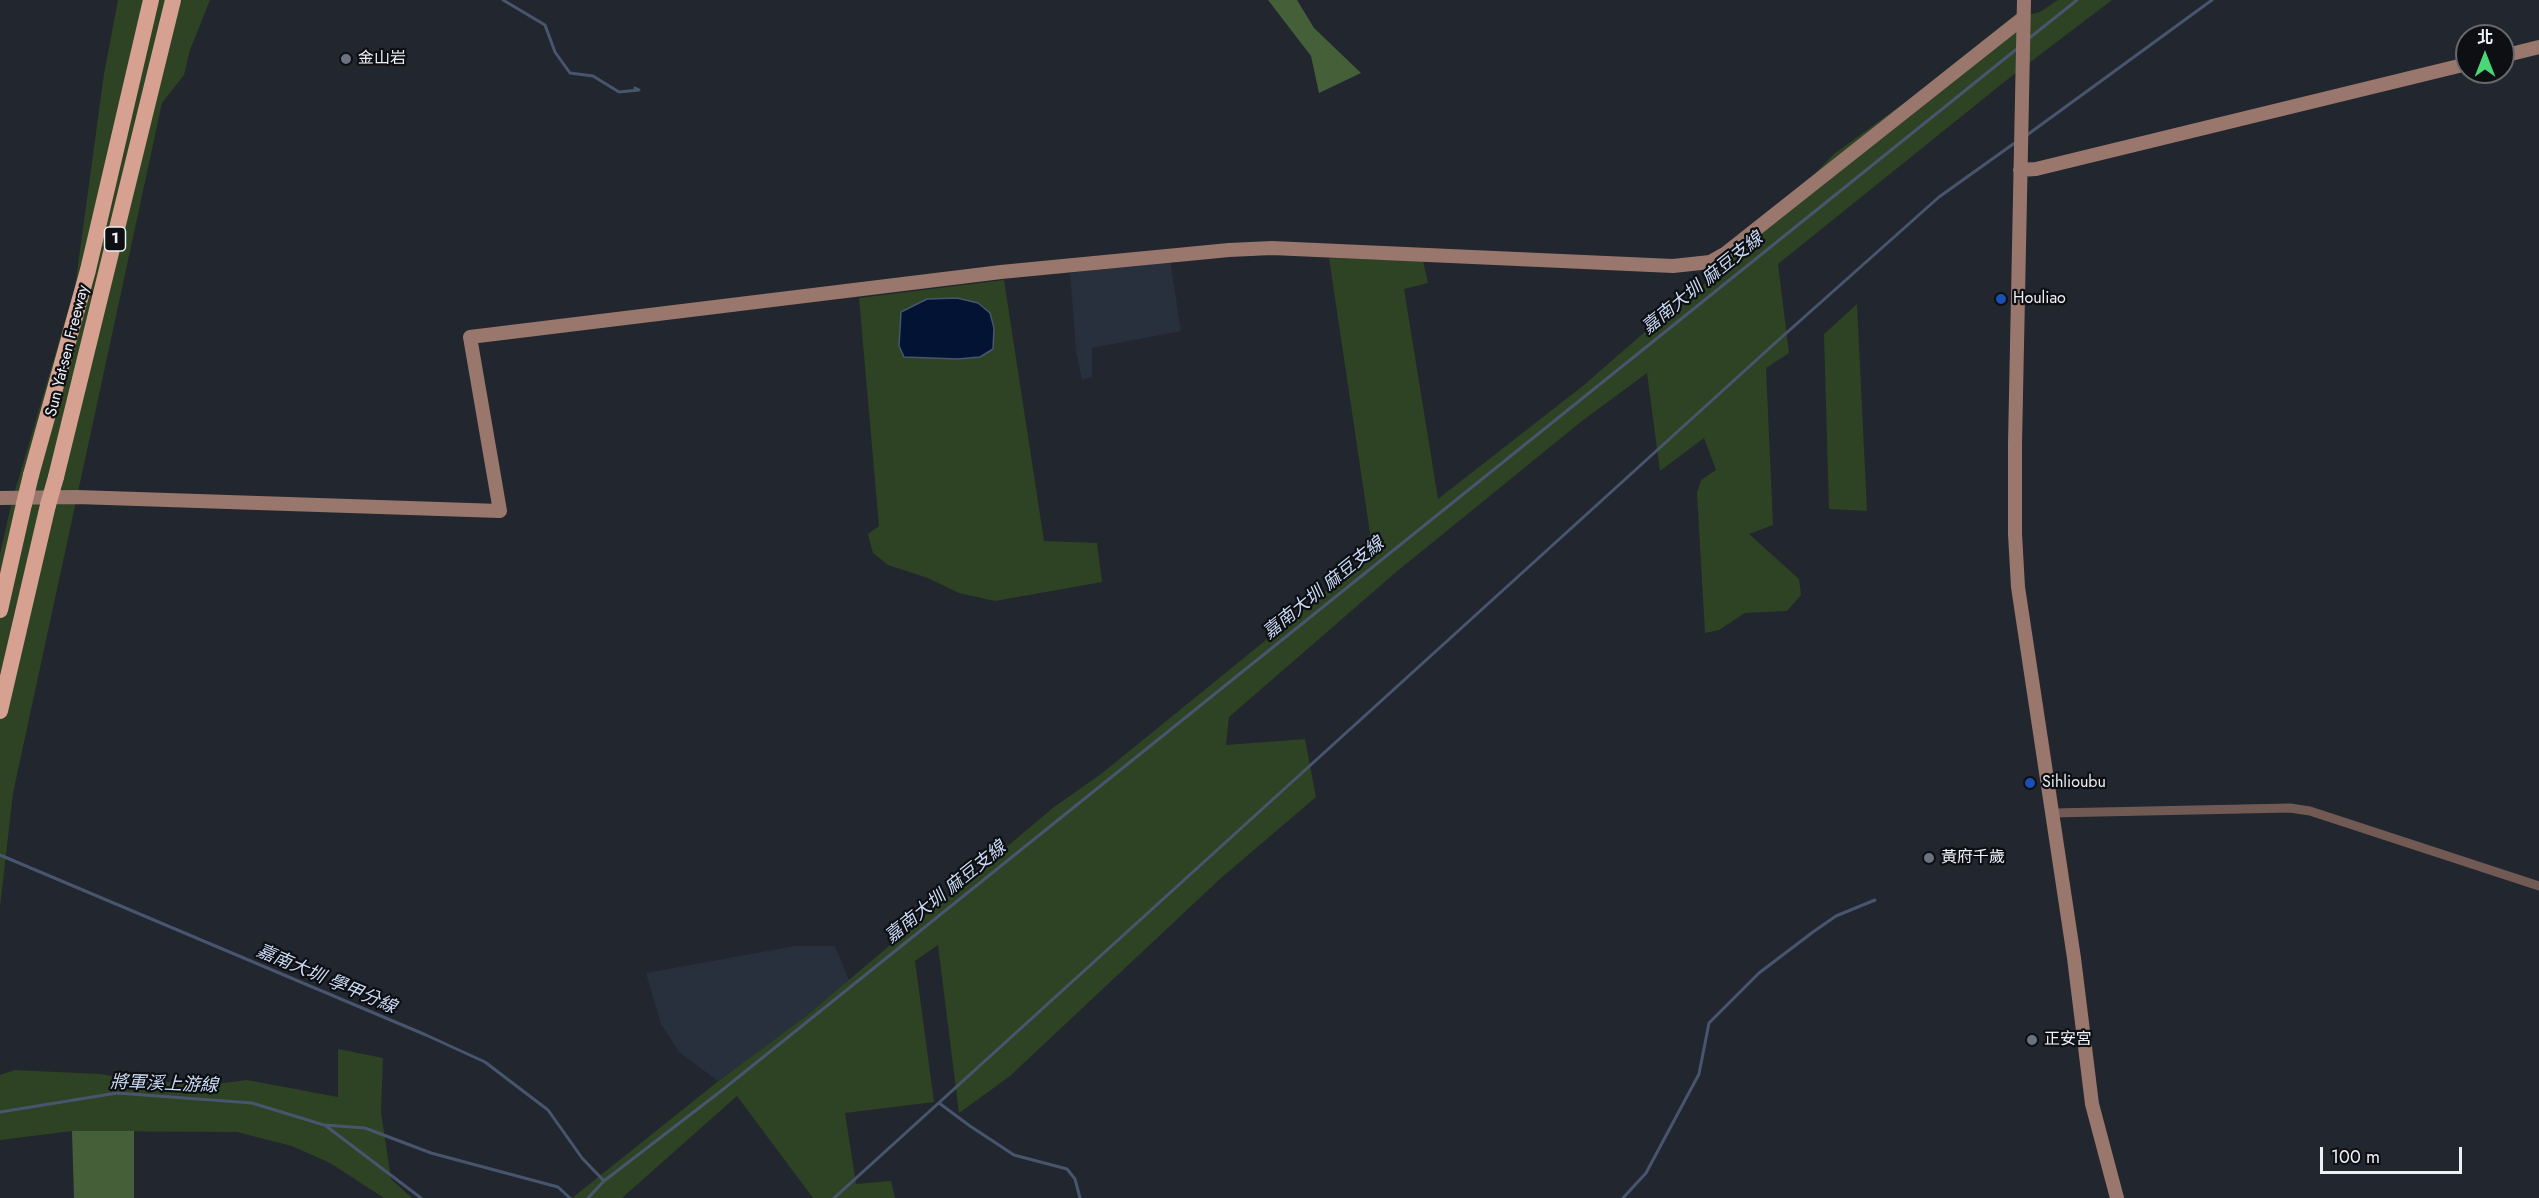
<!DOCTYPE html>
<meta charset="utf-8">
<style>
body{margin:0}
#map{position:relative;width:2539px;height:1198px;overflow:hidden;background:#22262f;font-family:Jost,"Noto Sans TC",sans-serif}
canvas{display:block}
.north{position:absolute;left:2455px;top:24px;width:60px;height:60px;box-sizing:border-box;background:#0d0f13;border:2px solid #67696e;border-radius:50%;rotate:0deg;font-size:16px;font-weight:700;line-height:24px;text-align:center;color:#edf0f6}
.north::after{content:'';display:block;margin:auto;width:21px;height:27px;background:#49d778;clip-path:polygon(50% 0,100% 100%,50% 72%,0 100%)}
.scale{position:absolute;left:2320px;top:1147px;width:142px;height:27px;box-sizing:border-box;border:3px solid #edf0f6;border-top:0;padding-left:8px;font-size:18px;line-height:21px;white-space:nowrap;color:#edf0f6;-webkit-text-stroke:4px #0d0f13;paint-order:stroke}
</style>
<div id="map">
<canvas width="2539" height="1198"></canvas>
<div class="north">北</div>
<div class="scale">100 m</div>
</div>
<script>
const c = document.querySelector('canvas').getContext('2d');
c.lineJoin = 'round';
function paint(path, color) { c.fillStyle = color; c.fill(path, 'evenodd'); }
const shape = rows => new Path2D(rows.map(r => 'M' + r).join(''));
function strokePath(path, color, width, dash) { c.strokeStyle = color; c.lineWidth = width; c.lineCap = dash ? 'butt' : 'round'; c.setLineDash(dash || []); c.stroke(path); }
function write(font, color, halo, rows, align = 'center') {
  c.font = font + ' Jost,"Noto Sans TC",sans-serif'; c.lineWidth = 4.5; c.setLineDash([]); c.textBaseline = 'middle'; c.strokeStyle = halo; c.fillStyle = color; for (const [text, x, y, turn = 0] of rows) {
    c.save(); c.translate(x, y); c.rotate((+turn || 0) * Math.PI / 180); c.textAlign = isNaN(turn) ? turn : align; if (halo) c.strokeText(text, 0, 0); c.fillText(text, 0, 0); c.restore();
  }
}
const built = shape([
 [1170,260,1181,331,1092,348,1092,377,1082,380,1076,350,1070,273],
 [795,946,835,946,849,980,806,1016,718,1081,679,1052,661,1024,646,973]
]);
const green = shape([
 [118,0,210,0,190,50,184,75,162,103,13,793,0,907,0,554,12,501,75,287,104,74],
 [2058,0,2112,0,2008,79,1778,264,1789,353,1766,368,1773,525,1749,534,1799,579,1801,595,1787,611,1745,613,1719,630,1705,633,1697,493,1701,480,1716,470,1704,438,1660,471,1647,373,1582,421,1395,573,1229,717,1226,745,1305,739,1316,797,1221,878,1010,1076,959,1113,938,945,915,961,934,1102,845,1113,856,1184,891,1181,895,1198,813,1198,737,1096,622,1198,572,1198,721,1079,806,1016,1054,807,1101,774,1373,553,1329,258,1423,261,1428,283,1404,289,1438,499,1584,385,1639,337,1718,273,1834,154,1904,103,2010,19,2040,12],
 [1004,280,1044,541,1097,543,1102,582,995,601,959,593,928,578,888,565,873,553,868,534,879,526,859,298],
 [1857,304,1867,511,1829,509,1824,334],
 [338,1049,383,1058,381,1112,391,1179,412,1198,384,1198,330,1163,292,1146,237,1132,72,1131,0,1140,0,1075,15,1070,100,1074,142,1081,216,1084,247,1080,338,1097]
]);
const forest = shape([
 [1268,0,1297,0,1314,28,1361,73,1319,93,1311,56],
 [72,1131,134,1131,134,1198,74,1198]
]);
const water = shape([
 [957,298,978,303,990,313,994,328,993,349,980,357,958,359,904,357,899,346,901,312,927,299,957,298]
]);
const stream = shape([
 [503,0,545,25,555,52,570,73,593,76,619,92,639,90,635,88],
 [2027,40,2077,0],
 [2027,135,2212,0],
 [0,855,426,1035,485,1062,548,1110,582,1158,604,1181],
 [939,1103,970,1126,1014,1155,1067,1169,1075,1179,1080,1198],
 [0,1112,117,1093,252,1103,324,1125,365,1128,431,1153,558,1187,570,1198],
 [326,1126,421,1198],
 [588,1198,604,1181,721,1091,2018,48],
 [834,1198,1774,344,1939,197,2016,142],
 [1623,1198,1646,1173,1699,1074,1709,1023,1759,973,1813,932,1836,916,1875,900]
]);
const street = shape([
 [2052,813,2290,808,2310,811,2539,886]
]);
const secondary = shape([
 [2024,0,2015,444,2015,534,2018,587,2074,958,2092,1104,2117,1198],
 [2503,56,2539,47],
 [2020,170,2036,169,2467,64],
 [0,498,77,497,500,511,470,337,1001,272,1229,250,1272,248,1673,266,1710,262,1726,253,2023,18]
]);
const highway = shape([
 [31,475,88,270,151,0],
 [56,477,173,0],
 [0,610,24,504],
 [0,711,48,505]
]);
const highwayBridge = shape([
 [24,504,31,475],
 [48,505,56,477]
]);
const markers = [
 [346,59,6,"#6b7280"],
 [2001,299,6,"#1a4fb4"],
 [2030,783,6,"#1a4fb4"],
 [1929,858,6,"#6b7280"],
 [2032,1040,6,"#6b7280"]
];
const shields = [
 [115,239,21]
];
const shieldNames = [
 ["1",115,239]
];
const poiNames = [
 ["金山岩",358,59],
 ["Houliao",2013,299],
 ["Sihlioubu",2042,783],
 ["黃府千歲",1941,858],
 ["正安宮",2044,1040]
];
const streetNames = [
 ["Sun Yat-sen Freeway",68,351,-76]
];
const waterNames = [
 ["嘉南大圳 麻豆支線",1703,284,-39],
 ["嘉南大圳 麻豆支線",1324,589,-39],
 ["嘉南大圳 麻豆支線",946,893,-39],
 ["嘉南大圳 學甲分線",326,980,23],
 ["將軍溪上游線",164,1085,2]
];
paint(built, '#282f3d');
paint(green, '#2e4323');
paint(forest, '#456039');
paint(water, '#021333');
strokePath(water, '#48556e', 1.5);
strokePath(stream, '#48556e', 3);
strokePath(street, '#705a53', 9);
strokePath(secondary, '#99776c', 14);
strokePath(highway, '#d6a190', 16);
strokePath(highwayBridge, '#d6a190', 16);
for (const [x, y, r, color] of markers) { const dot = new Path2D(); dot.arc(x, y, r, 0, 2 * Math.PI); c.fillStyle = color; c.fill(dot); strokePath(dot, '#0d0f13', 2); }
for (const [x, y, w] of shields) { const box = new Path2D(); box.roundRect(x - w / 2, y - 12, w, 24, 4.5); c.fillStyle = '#0d0f13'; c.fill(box); strokePath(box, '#edf0f6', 1.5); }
write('bold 15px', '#edf0f6', null, shieldNames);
write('16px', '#edf0f6', '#0d0f13', poiNames, 'left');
write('16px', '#edf0f6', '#0d0f13', streetNames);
write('italic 18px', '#cadaf4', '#0d0f13', waterNames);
</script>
